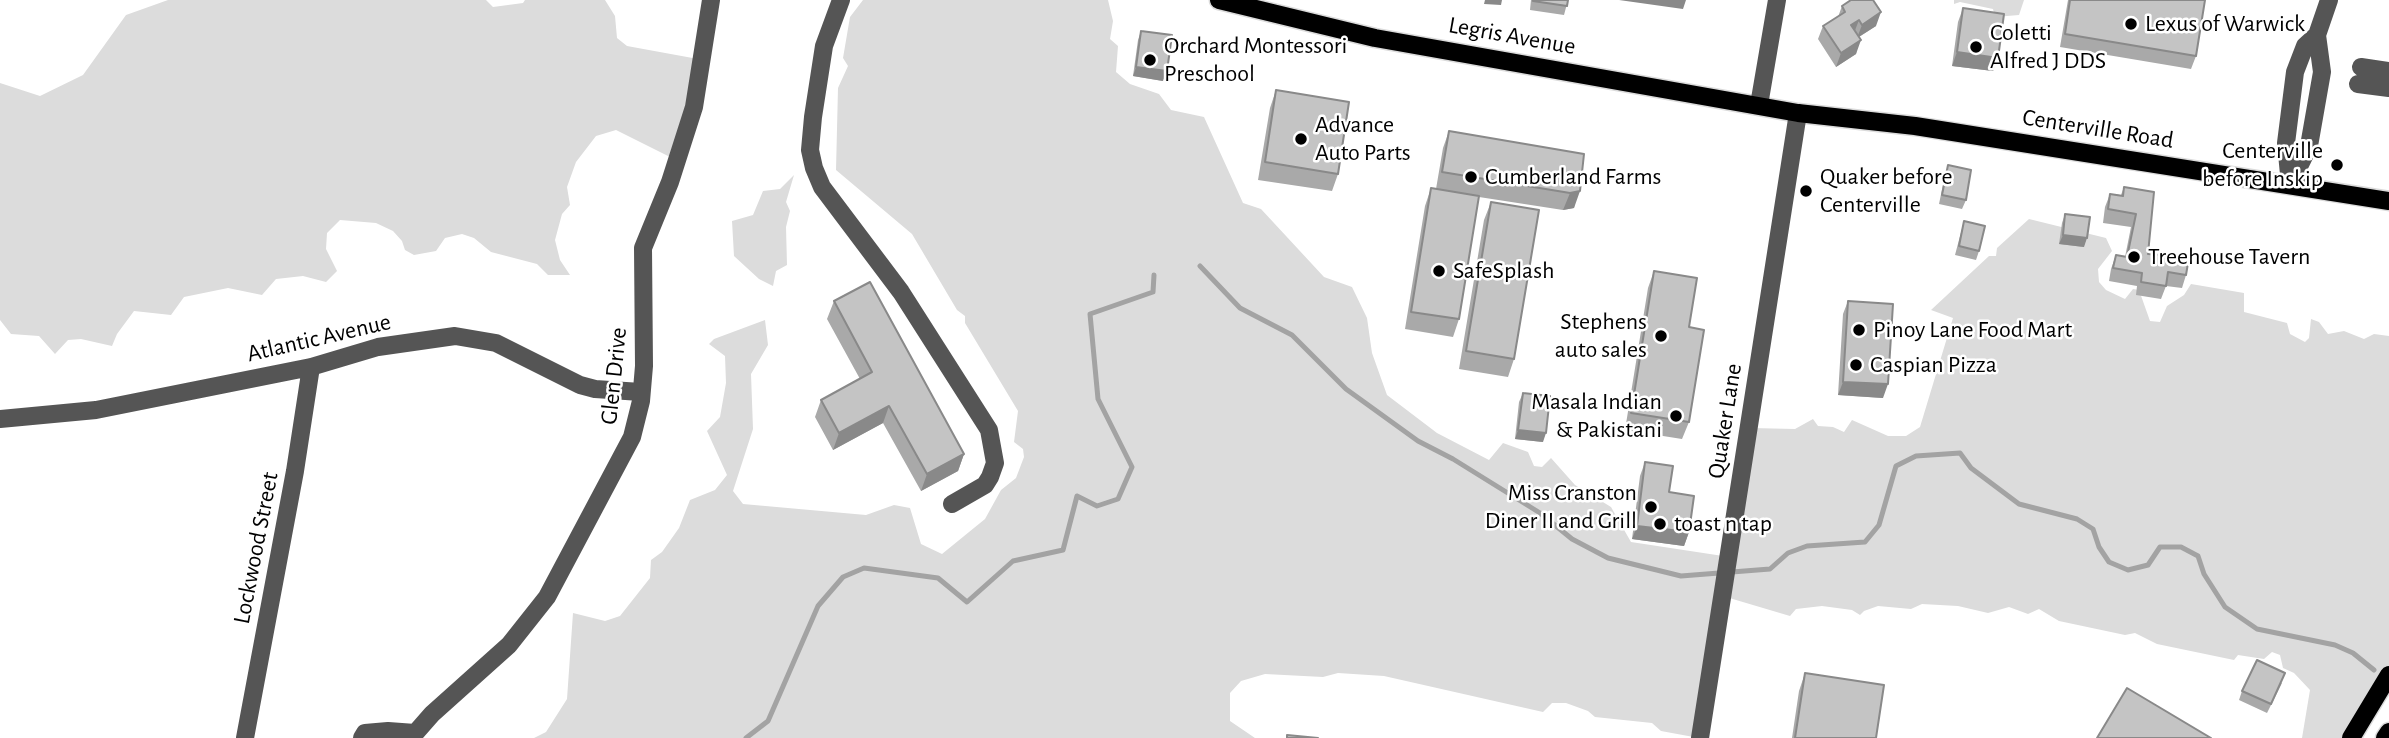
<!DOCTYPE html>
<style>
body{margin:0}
canvas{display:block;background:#fff}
</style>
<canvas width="2389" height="738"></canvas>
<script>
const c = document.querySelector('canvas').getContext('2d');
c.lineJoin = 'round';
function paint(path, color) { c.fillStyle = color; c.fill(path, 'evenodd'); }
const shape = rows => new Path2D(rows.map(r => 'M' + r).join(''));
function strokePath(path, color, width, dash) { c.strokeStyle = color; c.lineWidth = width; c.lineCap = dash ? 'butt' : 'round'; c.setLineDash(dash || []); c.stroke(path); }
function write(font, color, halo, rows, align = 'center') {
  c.font = font + ' "Alegreya Sans",sans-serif'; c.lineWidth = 5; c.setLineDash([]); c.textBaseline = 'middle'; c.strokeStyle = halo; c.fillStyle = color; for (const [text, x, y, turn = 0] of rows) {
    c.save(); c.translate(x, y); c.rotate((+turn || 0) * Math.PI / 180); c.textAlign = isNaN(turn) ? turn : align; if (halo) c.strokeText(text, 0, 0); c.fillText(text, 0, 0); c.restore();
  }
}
const green = shape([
 [168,0,486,0,493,7,523,3,525,0,605,0,615,16,617,38,627,46,698,59,676,160,616,130,596,136,576,162,567,187,570,205,562,214,555,240,560,260,570,275,548,275,537,264,491,252,474,238,462,234,445,238,436,251,414,255,405,250,402,241,393,231,376,223,340,220,327,233,326,249,337,271,326,282,303,276,276,279,262,295,228,288,184,297,171,315,134,311,117,334,112,346,81,339,68,340,55,354,39,336,11,334,0,320,0,83,40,96,83,75,126,15],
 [863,0,1108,0,1113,21,1110,39,1118,46,1116,72,1130,84,1159,94,1171,110,1204,117,1243,203,1261,209,1324,277,1352,287,1367,318,1372,353,1387,395,1437,433,1489,460,1503,443,1528,452,1534,466,1542,467,1551,458,1575,485,1611,507,1631,542,1723,556,1751,428,1795,429,1813,419,1818,426,1833,427,1844,432,1852,420,1888,436,1906,436,1920,427,1953,318,1931,310,1989,256,1996,256,1997,248,2029,219,2106,238,2112,251,2098,269,2099,282,2106,290,2125,299,2133,289,2139,290,2150,321,2160,322,2167,306,2184,295,2191,284,2244,293,2244,312,2287,323,2290,334,2305,342,2309,338,2311,319,2319,322,2328,334,2344,331,2364,339,2374,334,2389,336,2389,670,2347,738,2302,738,2310,690,2294,673,2283,668,2280,655,2272,652,2264,659,2238,655,2234,660,2157,644,2135,633,2125,635,2059,621,2039,609,2028,614,2009,607,1988,613,1958,606,1922,604,1911,609,1878,606,1864,611,1860,615,1852,610,1822,606,1796,609,1790,616,1726,597,1699,738,1661,731,1652,723,1595,717,1588,711,1566,703,1552,703,1543,712,1384,676,1338,673,1323,677,1265,674,1241,681,1230,693,1230,721,1255,738,534,738,546,732,567,699,573,613,605,621,620,616,650,578,651,560,662,552,679,528,690,500,715,490,727,475,707,431,720,417,726,383,725,356,709,344,714,339,765,320,768,345,751,374,753,429,733,491,743,504,866,515,894,505,910,508,921,544,942,554,985,519,1001,490,1016,478,1024,457,1023,449,1014,442,1018,411,965,323,965,316,957,310,912,234,836,170,838,88,848,66,843,58,850,17],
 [1954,0,2024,0,2019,15,1995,17,1993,9,1960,2,1954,4],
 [794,175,786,202,790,211,786,227,787,265,776,271,773,286,759,279,734,256,732,221,753,215,763,191,780,189]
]);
const stream = shape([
 [1200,266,1240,308,1292,335,1346,389,1418,441,1453,459,1540,513,1572,539,1608,558,1681,576,1770,569,1788,553,1807,546,1865,542,1879,525,1896,466,1916,456,1960,453,1971,468,2019,504,2077,519,2093,529,2099,547,2109,562,2128,570,2148,565,2160,547,2181,547,2198,556,2204,574,2225,607,2257,629,2335,645,2353,653,2374,670],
 [746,738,768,721,818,606,843,577,864,568,938,578,967,602,1013,561,1063,550,1077,496,1097,506,1118,499,1132,467,1098,399,1090,314,1153,292,1154,275]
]);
const minor = shape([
 [841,0,824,46,813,117,810,150,814,168,822,187,901,292,989,430,995,463,990,477,985,485,952,504],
 [2361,67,2389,71],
 [2358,84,2389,88],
 [1759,105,1777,0],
 [2290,185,2286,143,2295,72,2305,46,2317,35,2329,0],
 [2290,185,2309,146,2322,72,2317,35],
 [0,419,96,410,311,367,378,347,455,336,496,343,580,385,595,389,641,392],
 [245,738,295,471,311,367],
 [362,738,365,733,388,731,415,733],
 [411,738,432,714,509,645,547,597,632,437,641,401,644,366,643,248,670,182,694,107,711,0],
 [1700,738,1798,113]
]);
const major = shape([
 [1219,0,1375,38,1798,113,1915,126,2389,201],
 [2351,738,2389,675],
 [2385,738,2389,732]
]);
const wall = shape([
 [1531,0,1568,0,1564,15,1530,10],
 [2068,0,2205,0,2196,56,2191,69,2060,47],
 [1842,6,1876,26,1859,37,1856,54,1836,67,1818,39,1823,26,1838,17],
 [1963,8,1998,58,1993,71,1952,66,1958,22],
 [1141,31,1163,81,1133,76,1138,40],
 [1276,90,1338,174,1332,191,1258,180,1270,108],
 [1449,131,1584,154,1574,208,1563,210,1479,197,1459,319,1453,337,1405,329,1425,206,1431,188,1436,189,1443,148],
 [1948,165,1966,200,1962,209,1939,204,1945,175],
 [2124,187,2154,192,2148,254,2186,275,2182,288,2166,286,2161,299,2136,295,2137,286,2109,281,2111,269,2116,255,2125,257,2131,227,2103,223,2105,207,2110,194,2121,195],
 [1491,202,1514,359,1508,377,1459,369,1484,220],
 [2065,214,2084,247,2059,244,2062,223],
 [1964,221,1979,251,1976,260,1955,255],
 [1654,271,1689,327,1689,422,1682,439,1625,430,1648,288],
 [834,301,964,454,958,471,921,491,883,423,833,450,815,417,821,400,860,379,827,319],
 [1848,301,1883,398,1838,395,1843,314],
 [1523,393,1543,442,1515,439,1519,402],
 [1645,462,1669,492,1689,532,1684,546,1632,539,1640,476],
 [1805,673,1876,738,1792,738,1799,691],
 [2282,683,2267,713,2239,700,2242,691]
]);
const shadedWall = shape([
 [1485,0,1502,0,1501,5,1484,4],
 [1619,0,1686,0,1683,9],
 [1881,12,1876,26,1857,38,1862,25],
 [1859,20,1854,33,1851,25],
 [1861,40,1856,54,1836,67,1841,53],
 [1957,52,1998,58,1993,71,1952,66],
 [1136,67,1167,71,1163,81,1133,76],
 [1580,191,1574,208,1563,210,1570,193],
 [2063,235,2087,238,2084,247,2059,244],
 [1843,382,1888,384,1883,398,1838,395],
 [889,406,883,423,833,450,839,433],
 [1518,430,1546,433,1543,442,1515,439],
 [964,454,958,471,921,491,927,474],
 [1637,526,1689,532,1684,546,1632,539]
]);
const building = shape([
 [1533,0,1568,0,1567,6,1533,1,1533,0],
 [1851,0,1873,0,1881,12,1862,25,1859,20,1851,25,1861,40,1841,53,1823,26,1845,12,1842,6,1851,0],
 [2070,0,2205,0,2196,56,2065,34,2070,0],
 [1963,8,2004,14,1998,58,1957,52,1963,8],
 [1141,31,1172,35,1167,71,1136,67,1141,31],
 [1276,90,1349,102,1338,174,1265,162,1276,90],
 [1449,131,1584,154,1580,191,1570,193,1442,172,1449,131],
 [1948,165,1971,170,1966,200,1942,195,1948,165],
 [2124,187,2154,192,2148,254,2189,257,2186,275,2168,272,2166,286,2141,282,2142,273,2113,268,2116,255,2127,257,2136,214,2108,209,2110,194,2123,196,2124,187],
 [1431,188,1479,196,1459,319,1411,312,1431,188],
 [1491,202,1539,210,1514,359,1466,351,1491,202],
 [2065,214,2090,217,2087,238,2063,235,2065,214],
 [1964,221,1985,226,1979,251,1959,246,1964,221],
 [1654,271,1697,278,1689,327,1704,330,1689,422,1631,413,1654,271],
 [870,282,964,454,927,474,889,406,839,433,821,400,872,372,834,301,870,282],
 [1848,301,1893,304,1888,384,1843,382,1848,301],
 [1523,393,1550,396,1546,433,1518,430,1523,393],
 [1645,462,1673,466,1669,492,1694,496,1689,532,1637,526,1645,462],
 [2257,660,2285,673,2271,704,2242,691,2257,660],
 [1805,673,1884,685,1876,738,1795,738,1805,673],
 [2127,688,2211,738,2097,738,2127,688],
 [1287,735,1318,738,1287,738,1287,735]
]);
const markers = [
 [2131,24,7,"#000"],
 [1976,47,7,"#000"],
 [1150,60,7,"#000"],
 [1301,139,7,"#000"],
 [2337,165,7,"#000"],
 [1471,177,7,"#000"],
 [1806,191,7,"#000"],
 [2134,257,7,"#000"],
 [1439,271,7,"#000"],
 [1859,330,7,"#000"],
 [1661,336,7,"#000"],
 [1856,365,7,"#000"],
 [1676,416,7,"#000"],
 [1651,507,7,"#000"],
 [1660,524,7,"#000"]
];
const poiNames = [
 ["Lexus of Warwick",2145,24],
 ["Coletti",1990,33],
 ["Alfred J DDS",1990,61],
 ["Orchard Montessori",1164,46],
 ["Preschool",1164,74],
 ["Advance",1315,125],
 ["Auto Parts",1315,153],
 ["Centerville",2323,151,"right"],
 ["before Inskip",2323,179,"right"],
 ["Cumberland Farms",1485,177],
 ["Quaker before",1820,177],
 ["Centerville",1820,205],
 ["Treehouse Tavern",2148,257],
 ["SafeSplash",1453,271],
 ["Stephens",1647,322,"right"],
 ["auto sales",1647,350,"right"],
 ["Pinoy Lane Food Mart",1873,330],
 ["Caspian Pizza",1870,365],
 ["Masala Indian",1662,402,"right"],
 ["& Pakistani",1662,430,"right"],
 ["Miss Cranston",1637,493,"right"],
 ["Diner II and Grill",1637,521,"right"],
 ["toast n tap",1674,524]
];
const streetNames = [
 ["Legris Avenue",1512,36,10],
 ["Centerville Road",2098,129,9],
 ["Atlantic Avenue",319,338,-13],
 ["Glen Drive",614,376,-84],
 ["Quaker Lane",1725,421,-81],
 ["Lockwood Street",256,548,-79]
];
paint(green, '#dcdcdc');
strokePath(stream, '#a3a3a3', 5);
strokePath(major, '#dbdbdb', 21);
strokePath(minor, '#555', 18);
strokePath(major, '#000', 18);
paint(wall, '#a9a9a9');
paint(shadedWall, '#898989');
paint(building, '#c4c4c4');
strokePath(building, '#898989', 2);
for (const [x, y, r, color] of markers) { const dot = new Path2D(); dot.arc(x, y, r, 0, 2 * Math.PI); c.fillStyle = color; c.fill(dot); strokePath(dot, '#fff', 2.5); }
write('24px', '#000', '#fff', poiNames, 'left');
write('24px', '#000', '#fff', streetNames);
</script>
